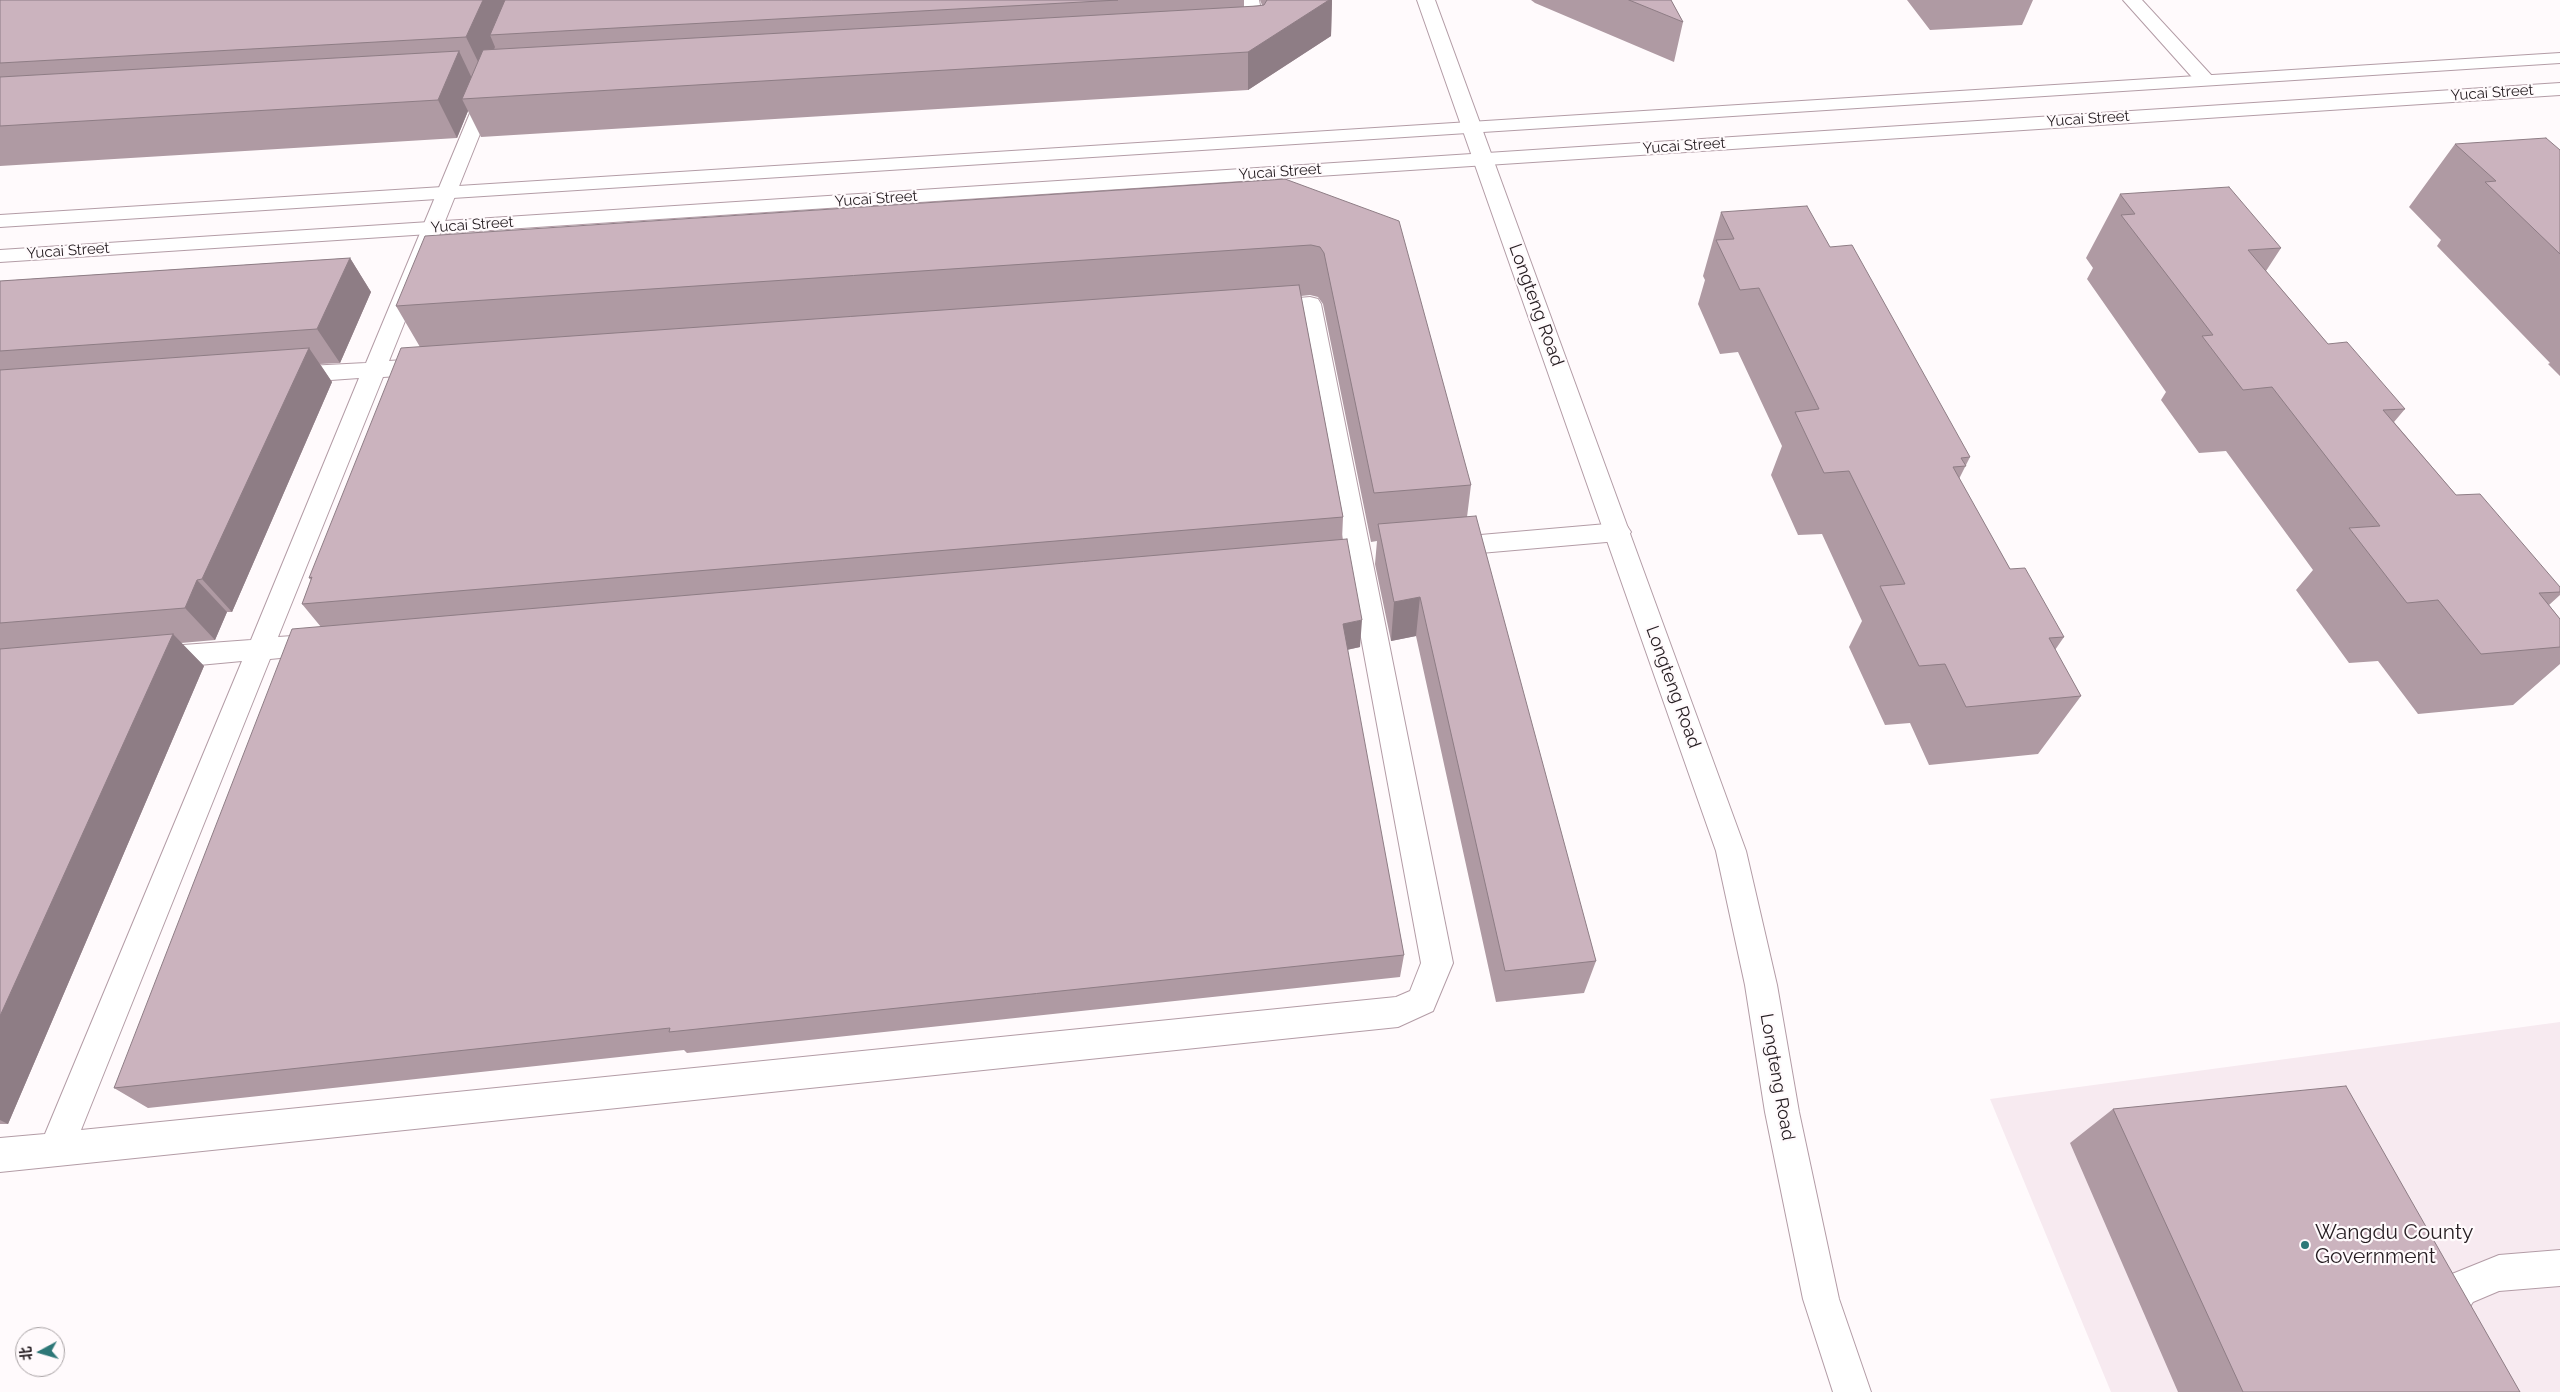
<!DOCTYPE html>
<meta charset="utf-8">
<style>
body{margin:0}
#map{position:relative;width:2560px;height:1392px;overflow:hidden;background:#fffafc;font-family:Raleway,"Noto Sans SC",sans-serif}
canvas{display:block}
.north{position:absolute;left:15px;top:1327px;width:50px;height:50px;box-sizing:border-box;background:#fffafc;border:1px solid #a8a2a4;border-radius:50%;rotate:264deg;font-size:14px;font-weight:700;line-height:20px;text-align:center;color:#251d21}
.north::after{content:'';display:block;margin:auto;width:18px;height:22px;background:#2d7777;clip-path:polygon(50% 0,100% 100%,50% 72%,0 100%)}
</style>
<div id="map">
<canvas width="2560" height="1392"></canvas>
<div class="north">北</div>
</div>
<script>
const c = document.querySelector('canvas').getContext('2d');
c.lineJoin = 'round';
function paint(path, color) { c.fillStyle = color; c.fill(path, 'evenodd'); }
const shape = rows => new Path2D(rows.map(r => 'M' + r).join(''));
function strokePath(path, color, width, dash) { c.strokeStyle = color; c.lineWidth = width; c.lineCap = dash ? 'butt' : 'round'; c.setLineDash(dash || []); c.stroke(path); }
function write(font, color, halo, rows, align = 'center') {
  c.font = font + ' Raleway,sans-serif'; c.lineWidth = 4.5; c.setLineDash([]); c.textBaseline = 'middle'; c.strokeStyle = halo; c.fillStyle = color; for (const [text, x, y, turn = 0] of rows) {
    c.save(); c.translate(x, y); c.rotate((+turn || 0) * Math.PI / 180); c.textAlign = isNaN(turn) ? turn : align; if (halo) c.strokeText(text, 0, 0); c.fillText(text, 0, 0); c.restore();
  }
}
const built = shape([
 [2560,1022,2560,1392,2111,1392,1990,1099]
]);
const service = shape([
 [1241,0,1259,0,1266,37,1263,41,1251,42,1245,41,1242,37,1247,33,1241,0],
 [2123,0,2142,0,2213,77,2215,81,2213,85,2199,85,2123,0],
 [489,83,496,85,498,89,389,361,430,358,438,361,441,366,438,371,430,374,383,377,278,637,322,634,331,637,335,644,331,651,322,654,270,659,81,1130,1396,997,1410,991,1421,963,1301,312,1266,315,1258,313,1255,308,1258,303,1266,301,1310,297,1318,299,1321,304,1453,963,1433,1011,1398,1027,0,1172,0,1138,45,1134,242,661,156,669,146,665,143,658,146,651,156,647,251,640,359,378,288,383,280,380,277,375,280,370,288,367,366,363,480,89,482,85,489,83],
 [1618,523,1627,526,1631,532,1627,538,1618,541,1446,556,1437,554,1433,547,1437,540,1446,538,1618,523],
 [2560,1250,2560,1286,2499,1291,2473,1302,2463,1317,2458,1332,2445,1337,2432,1332,2425,1315,2430,1302,2447,1276,2499,1255,2560,1250]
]);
const minor = shape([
 [1417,0,1435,0,1746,851,1777,985,1799,1112,1839,1299,1871,1392,1833,1392,1803,1299,1765,1112,1745,985,1716,851,1417,0]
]);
const tertiary = shape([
 [2560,53,2560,63,0,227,0,215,2560,53],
 [2560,83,2560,95,0,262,0,250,2560,83]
]);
const wall = shape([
 [0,0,1244,0,1244,7,1262,5,1260,0,1332,0,1331,36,1248,90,481,137,468,111,457,138,0,166],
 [1531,0,1671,0,1683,22,1674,62,1535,3],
 [1907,0,2033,0,2022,25,1930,30],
 [2455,144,2560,150,2560,376,2548,364,2550,363,2437,246,2441,240,2409,207],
 [1285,179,1471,485,1467,517,1596,961,1584,993,1496,1002,1416,636,1391,641,1375,564,1377,541,1371,542,1323,304,1318,297,1310,295,1301,296,1343,517,1342,540,1360,647,1347,650,1404,955,1400,977,687,1053,684,1050,148,1108,114,1088,321,627,302,604,311,580,309,578,420,347,396,306],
 [2120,194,2281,248,2266,271,2328,344,2405,409,2394,422,2456,495,2560,587,2560,595,2549,605,2560,619,2560,664,2513,705,2418,714,2378,661,2349,663,2296,590,2313,570,2226,451,2199,453,2161,400,2166,392,2087,279,2093,268,2086,258],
 [1721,212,1830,247,1970,457,1959,479,2010,569,2064,637,2055,650,2081,696,2038,754,1929,765,1910,723,1885,725,1849,647,1862,621,1822,534,1798,535,1771,475,1782,446,1738,352,1720,354,1698,304,1705,280,1703,276],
 [350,258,371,292,340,363,320,364,332,382,232,612,227,612,215,640,181,643,204,666,8,1124,0,1124,0,281],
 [2113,1109,2520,1392,2178,1392,2070,1143]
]);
const shadedWall = shape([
 [483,0,515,0,490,35,495,47,484,74,466,37],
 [1329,0,1332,0,1331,36,1248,90,1248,52],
 [459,51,477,89,462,99,468,111,457,138,438,100],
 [350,258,371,292,340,363,317,329],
 [309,348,332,382,232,612,202,579],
 [197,580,227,612,215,640,185,608],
 [1420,597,1416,636,1391,641,1394,602],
 [1362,620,1360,647,1341,651,1343,624],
 [173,634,204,666,8,1124,0,1120,0,1016]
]);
const building = shape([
 [0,0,483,0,466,37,0,63,0,0],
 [505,0,1118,0,490,35,505,0],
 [1267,0,1329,0,1248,52,462,99,483,50,1257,6,1264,5,1267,0],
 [1629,0,1671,0,1683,22,1629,0],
 [459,51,438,100,0,126,0,77,459,51],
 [2546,138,2560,150,2560,254,2485,182,2496,181,2455,144,2546,138],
 [1285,179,1399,221,1471,485,1374,493,1324,253,1320,247,1311,245,396,306,425,236,1285,179],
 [2229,187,2281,248,2248,250,2328,344,2347,342,2405,409,2383,410,2456,495,2480,494,2560,587,2560,592,2539,593,2560,619,2560,647,2481,654,2438,600,2407,603,2349,528,2380,526,2272,387,2243,390,2202,336,2213,335,2121,215,2135,214,2120,194,2229,187],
 [1807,206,1830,247,1852,245,1970,457,1961,458,1966,466,1953,467,2010,569,2025,568,2064,637,2049,638,2081,696,1966,707,1945,664,1919,666,1880,586,1905,584,1849,471,1824,473,1795,412,1819,409,1759,288,1740,290,1716,240,1734,239,1721,212,1807,206],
 [350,258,317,329,0,351,0,281,350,258],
 [1299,285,1343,517,302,604,312,577,309,578,401,348,1299,285],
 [309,348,202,579,197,580,185,608,0,623,0,370,309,348],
 [1476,516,1596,961,1505,971,1420,597,1394,602,1378,524,1476,516],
 [1347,539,1362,620,1343,624,1404,955,669,1032,670,1028,114,1088,292,629,1347,539],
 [173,634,0,1016,0,649,173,634],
 [2346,1086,2520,1392,2243,1392,2113,1109,2346,1086]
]);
const markers = [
 [2305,1245,5,"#2d7777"]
];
const farStreetnames = [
 ["Yucai Street",2492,93,-4],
 ["Yucai Street",2088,119,-4],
 ["Yucai Street",1684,146,-4],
 ["Yucai Street",1280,172,-4],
 ["Yucai Street",876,199,-4],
 ["Yucai Street",472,225,-4],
 ["Yucai Street",68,251,-4]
];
const streetNames = [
 ["Longteng Road",1536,305,70],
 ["Longteng Road",1673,687,70],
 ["Longteng Road",1777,1077,80]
];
const nearPoinames = [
 ["Wangdu County",2315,1233],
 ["Government",2315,1257]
];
paint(built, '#f7eaf0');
strokePath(service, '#b39ca6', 2);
strokePath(minor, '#b39ca6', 2);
strokePath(tertiary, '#b39ca6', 2);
paint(service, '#fff');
paint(minor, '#fff');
paint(tertiary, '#fff');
paint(wall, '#af9aa3');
paint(shadedWall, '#8e7d85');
paint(building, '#cbb3be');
strokePath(building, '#8e7d85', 1);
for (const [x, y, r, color] of markers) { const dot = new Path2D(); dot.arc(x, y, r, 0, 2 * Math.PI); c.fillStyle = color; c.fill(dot); strokePath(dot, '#fffafc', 2); }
write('15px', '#251d21', '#fffafc', farStreetnames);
write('18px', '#251d21', '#fffafc', streetNames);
write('21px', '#251d21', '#fffafc', nearPoinames, 'left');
</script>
